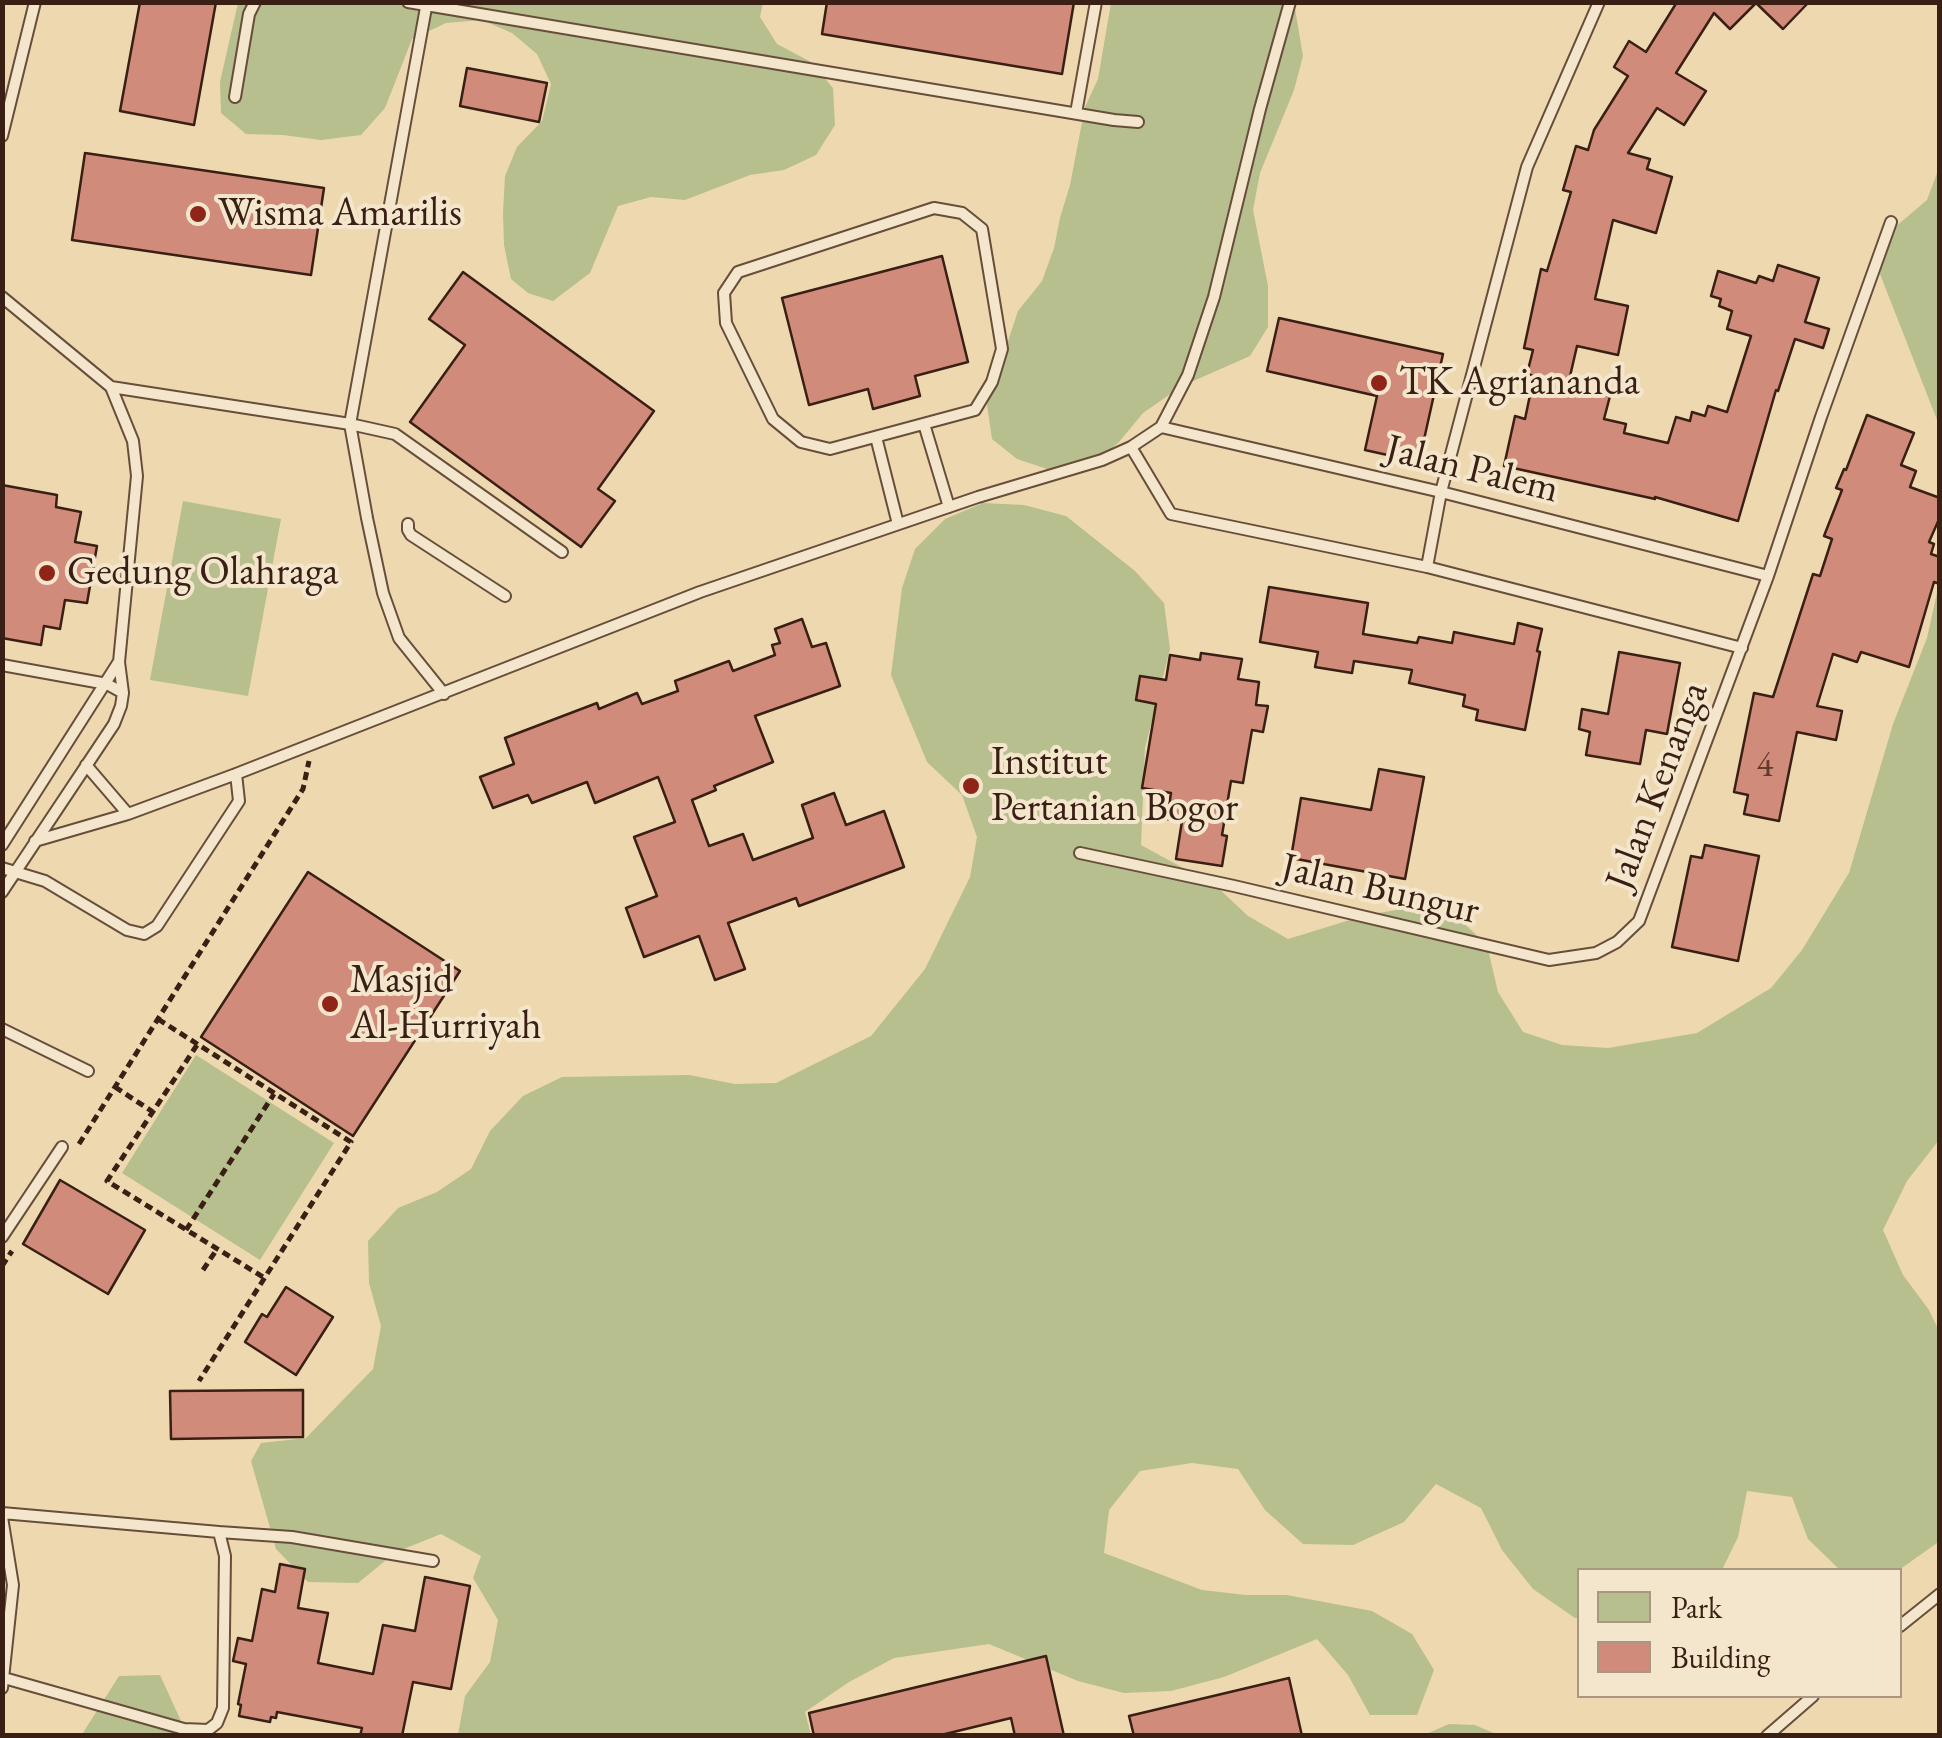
<!DOCTYPE html>
<style>
body{margin:0}
#map{position:relative;width:1942px;height:1738px;overflow:hidden;background:#eed8b0;font-family:"EB Garamond",serif}
canvas{display:block}
.frame{position:absolute;inset:0;border:5px solid #3a2014;pointer-events:none}
.legend{position:absolute;left:1577px;top:1568px;width:325px;height:130px;box-sizing:border-box;background:#f4e6cc;border:2px solid #aa9782;margin:0;padding:12px 18px;list-style:none;font-size:30px;color:#3a2014}
.legend li{display:flex;align-items:center;gap:20px;height:50px}
.legend b{width:50px;border:2px solid #aa9782}
</style>
<div id="map">
<canvas width="1942" height="1738"></canvas>
<div class="frame"></div>
<ul class="legend">
<li><b style="height:28px;background:#b6bf8d"></b>Park</li>
<li><b style="height:28px;background:#d18b7a"></b>Building</li>
</ul>
</div>
<script>
const c = document.querySelector('canvas').getContext('2d');
c.lineJoin = 'round';
function paint(path, color) { c.fillStyle = color; c.fill(path, 'evenodd'); }
const shape = rows => new Path2D(rows.map(r => 'M' + r).join(''));
function strokePath(path, color, width, dash) { c.strokeStyle = color; c.lineWidth = width; c.lineCap = dash ? 'butt' : 'round'; c.setLineDash(dash || []); c.stroke(path); }
function write(font, color, halo, rows, align = 'center') {
  c.font = font + ' "EB Garamond",serif'; c.lineWidth = 8; c.setLineDash([]); c.textBaseline = 'middle'; c.strokeStyle = halo; c.fillStyle = color; for (const [text, x, y, turn = 0] of rows) {
    c.save(); c.translate(x, y); c.rotate((+turn || 0) * Math.PI / 180); c.textAlign = isNaN(turn) ? turn : align; if (halo) c.strokeText(text, 0, 0); c.fillText(text, 0, 0); c.restore();
  }
}
const green = shape([
 [238,3,763,3,760,17,777,44,811,62,833,88,835,125,816,155,784,170,750,175,685,200,651,197,618,206,590,273,553,301,528,293,511,279,504,245,503,213,505,176,517,147,542,121,551,84,537,54,512,33,482,20,446,23,412,39,385,108,361,135,321,140,283,135,246,134,221,113,220,82],
 [1111,3,1294,3,1303,56,1294,90,1260,173,1253,210,1268,286,1268,327,1250,356,1182,386,1143,413,1119,442,1091,466,1050,470,1017,459,992,439,987,405,1018,311,1042,281,1054,248,1060,218,1070,185,1085,107,1098,79],
 [1939,168,1939,425,1880,274,1888,233,1927,200],
 [183,501,281,519,248,696,150,680],
 [983,503,1024,505,1066,516,1135,571,1164,603,1170,649,1145,748,1141,845,1216,886,1248,916,1288,939,1366,915,1415,907,1455,915,1487,945,1498,992,1523,1032,1562,1045,1608,1048,1697,1033,1771,988,1802,950,1849,873,1893,724,1927,638,1939,584,1939,1140,1907,1181,1883,1230,1903,1275,1929,1310,1939,1331,1940,1536,1937,1543,1899,1570,1840,1570,1808,1539,1792,1497,1747,1491,1738,1537,1722,1570,1580,1570,1579,1618,1575,1618,1533,1589,1502,1550,1481,1508,1436,1484,1404,1522,1353,1545,1303,1544,1265,1510,1238,1469,1192,1463,1140,1471,1109,1510,1104,1553,1202,1590,1246,1595,1287,1595,1372,1611,1412,1634,1434,1670,1417,1715,1370,1715,1348,1675,1317,1639,1224,1677,1171,1691,1124,1693,1078,1681,989,1644,894,1658,849,1682,805,1712,811,1735,458,1735,465,1696,490,1662,498,1620,473,1578,481,1556,441,1534,396,1552,358,1583,308,1582,276,1549,251,1461,261,1443,306,1438,373,1369,381,1326,369,1283,368,1241,398,1208,437,1192,471,1169,490,1131,523,1096,562,1077,689,1075,735,1084,776,1083,871,1036,925,969,970,877,977,837,962,795,927,762,891,675,902,588,915,549,945,519],
 [196,1055,334,1143,260,1260,122,1173],
 [160,1675,181,1721,181,1735,81,1736,119,1676],
 [1449,1724,1475,1725,1498,1735,1424,1735]
]);
const building = shape([
 [140,2,216,2,194,125,120,111,140,2],
 [827,2,1074,2,1062,74,822,34,827,2],
 [1677,2,1809,2,1783,29,1756,3,1730,29,1714,13,1676,73,1706,91,1684,125,1657,108,1628,153,1650,159,1647,169,1672,177,1656,233,1613,220,1595,299,1628,306,1618,355,1577,346,1568,385,1610,396,1604,419,1626,424,1624,433,1668,443,1676,417,1690,421,1692,412,1705,416,1708,406,1727,412,1751,336,1727,329,1732,311,1719,306,1721,299,1711,296,1718,271,1756,283,1759,276,1773,281,1778,265,1819,278,1805,322,1829,329,1823,348,1795,339,1778,391,1776,390,1738,521,1655,497,1655,499,1504,466,1515,416,1525,419,1534,376,1527,374,1533,350,1524,348,1541,269,1547,271,1571,192,1563,190,1576,146,1588,150,1594,130,1628,76,1614,67,1629,41,1646,52,1677,2],
 [467,68,547,83,539,122,460,106,467,68],
 [85,153,324,188,311,275,72,240,85,153],
 [942,256,968,362,915,376,920,396,873,409,868,389,809,405,782,298,942,256],
 [463,272,654,411,598,489,615,501,581,547,410,422,465,345,429,319,463,272],
 [1279,318,1443,354,1419,462,1365,450,1377,396,1267,371,1279,318],
 [1867,415,1914,433,1901,465,1916,471,1910,487,1940,498,1940,517,1929,542,1934,544,1931,554,1940,557,1940,584,1934,582,1909,667,1861,652,1857,662,1833,654,1817,706,1842,711,1836,740,1797,732,1779,821,1744,814,1748,795,1734,792,1754,693,1773,697,1813,574,1820,576,1832,539,1824,536,1842,490,1836,488,1844,469,1846,470,1867,415],
 [2,485,57,495,56,507,81,512,75,542,97,546,87,603,65,600,60,629,44,626,41,645,2,638,2,485],
 [1269,587,1368,603,1363,634,1417,643,1419,637,1452,643,1454,632,1514,644,1518,623,1542,629,1537,651,1540,652,1525,730,1476,720,1478,710,1463,706,1465,695,1409,683,1412,670,1354,661,1352,673,1315,667,1318,652,1260,642,1269,587],
 [802,619,812,647,826,643,840,686,755,716,773,762,714,786,716,790,692,800,709,846,743,834,753,860,813,838,802,805,834,793,846,825,884,811,904,867,799,906,796,898,728,923,745,969,715,980,699,936,644,957,626,908,657,896,634,837,675,822,658,777,595,803,587,782,532,803,528,795,493,808,480,777,514,764,505,738,597,703,599,709,637,693,642,704,678,691,675,681,729,661,733,671,775,655,772,645,780,643,775,629,802,619],
 [1619,652,1680,663,1667,734,1646,730,1640,764,1586,755,1590,732,1579,729,1582,709,1608,714,1619,652],
 [1201,653,1242,659,1238,679,1259,682,1256,705,1268,706,1263,732,1252,730,1243,783,1231,781,1222,835,1227,836,1222,866,1176,859,1182,821,1167,819,1171,793,1142,788,1156,704,1136,700,1140,676,1166,680,1170,655,1200,660,1201,653],
 [1379,769,1424,777,1405,879,1291,858,1301,798,1371,810,1379,769],
 [1705,845,1759,856,1738,961,1672,947,1691,856,1702,858,1705,845],
 [308,872,460,971,353,1136,201,1037,308,872],
 [60,1180,145,1230,108,1294,23,1244,60,1180],
 [286,1287,333,1317,296,1375,245,1342,262,1314,267,1317,286,1287],
 [303,1390,303,1437,171,1439,170,1391,303,1390],
 [280,1564,305,1569,298,1608,328,1613,318,1663,373,1674,383,1625,415,1631,425,1577,470,1586,451,1689,413,1682,402,1736,360,1736,362,1728,277,1712,276,1718,271,1717,270,1722,239,1716,241,1705,238,1704,246,1664,233,1661,238,1638,252,1641,262,1589,275,1592,280,1564],
 [1046,1656,1064,1736,1015,1736,1011,1718,937,1736,814,1736,809,1713,1046,1656],
 [1289,1678,1302,1736,1134,1736,1129,1716,1289,1678]
]);
const path = shape([
 [158,1019,351,1142,199,1381],
 [197,1045,107,1181,263,1277],
 [115,1087,153,1112],
 [79,1144,303,789,309,761],
 [186,1230,274,1094],
 [2,1266,12,1251],
 [203,1270,217,1249]
]);
const service = shape([
 [408,2,1114,120,1138,122],
 [427,2,350,424,367,518,383,593,399,638,444,694],
 [235,97,249,14,255,2],
 [1076,113,1096,2],
 [2,136,35,2],
 [934,208,962,213,982,229,1002,349,992,382,975,410,830,449,801,442,773,419,726,323,724,293,738,272,934,208],
 [2,297,111,387,133,441,137,476,119,662,123,693,121,706,114,724,2,892],
 [111,387,350,424,395,434,562,552],
 [924,424,949,507],
 [1161,427,1441,492,1768,576],
 [876,437,898,524],
 [1131,447,1171,514,1427,567,1742,648],
 [408,524,408,530,411,535,505,596],
 [1427,567,1441,492,1527,167,1599,2],
 [2,665,107,684,123,693],
 [86,765,128,814],
 [35,841,128,814,236,774,700,592,978,497,1102,460,1131,447,1161,427,1188,375,1214,297,1260,109,1290,2],
 [2,845,118,663],
 [1080,853,1234,886,1549,960,1596,953,1617,942,1639,921,1768,576,1821,417,1891,222],
 [2,868,45,881,127,930,144,934,157,926,239,801,236,774],
 [2,1029,88,1071],
 [2,1237,62,1147],
 [2,1513,219,1532,225,1556,223,1708,217,1723,208,1730,184,1729,4,1678],
 [2,1517,13,1585,2,1688],
 [219,1532,292,1537,433,1561],
 [1900,1626,1940,1594],
 [1767,1736,1813,1696]
]);
const markers = [
 [198,214,10,"#8f2418"],
 [1379,383,10,"#8f2418"],
 [47,573,10,"#8f2418"],
 [971,786,10,"#8f2418"],
 [330,1004,10,"#8f2418"]
];
const numberNames = [
 ["4",1765,766]
];
const poiNames = [
 ["Wisma Amarilis",218,214],
 ["TK Agriananda",1399,383],
 ["Gedung Olahraga",67,573],
 ["Institut",991,763],
 ["Pertanian Bogor",991,809],
 ["Masjid",350,981],
 ["Al-Hurriyah",350,1027]
];
const streetNames = [
 ["Jalan Palem",1472,470,14],
 ["Jalan Kenanga",1658,786,-69],
 ["Jalan Bungur",1380,890,13]
];
paint(green, '#b6bf8d');
paint(building, '#d18b7a');
strokePath(building, '#3a2014', 2.5);
strokePath(service, '#674e3b', 14);
strokePath(path, '#3a2014', 5, [8, 5]);
strokePath(service, '#f4e6cc', 10);
for (const [x, y, r, color] of markers) { const dot = new Path2D(); dot.arc(x, y, r, 0, 2 * Math.PI); c.fillStyle = color; c.fill(dot); strokePath(dot, '#f4e6cc', 4); }
write('35px', '#603b2e', null, numberNames);
write('40px', '#3a2014', '#f4e6cc', poiNames, 'left');
write('40px', '#3a2014', '#f4e6cc', streetNames);
</script>
